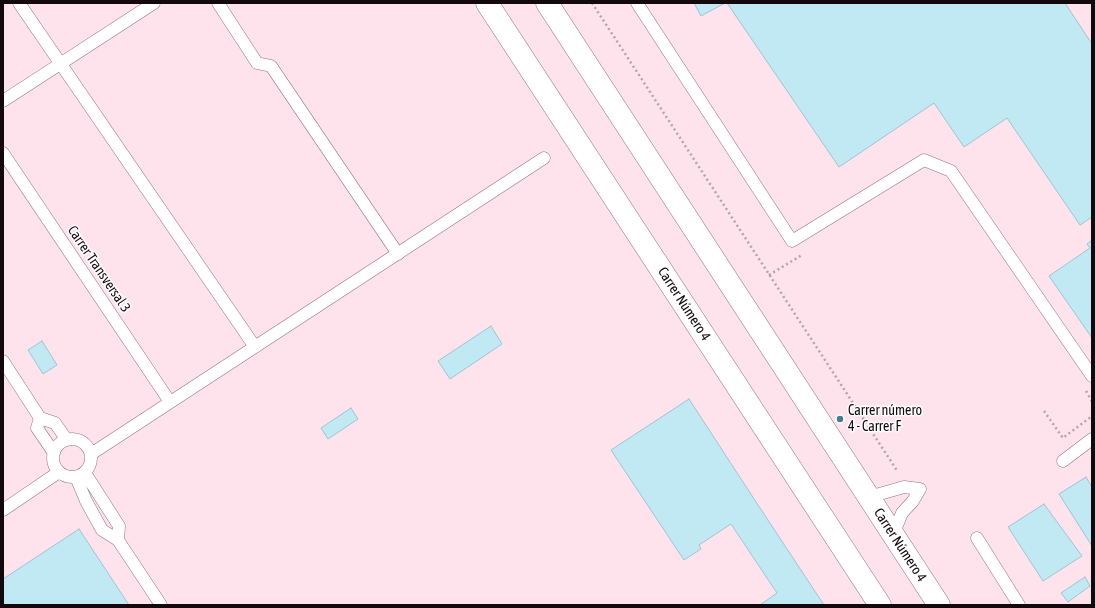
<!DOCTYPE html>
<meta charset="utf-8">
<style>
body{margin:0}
#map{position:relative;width:1095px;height:608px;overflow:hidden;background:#fcf4f7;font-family:"Asap Condensed",sans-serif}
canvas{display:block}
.frame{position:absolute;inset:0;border:4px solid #13080c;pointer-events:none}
</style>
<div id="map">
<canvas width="1095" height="608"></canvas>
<div class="frame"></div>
</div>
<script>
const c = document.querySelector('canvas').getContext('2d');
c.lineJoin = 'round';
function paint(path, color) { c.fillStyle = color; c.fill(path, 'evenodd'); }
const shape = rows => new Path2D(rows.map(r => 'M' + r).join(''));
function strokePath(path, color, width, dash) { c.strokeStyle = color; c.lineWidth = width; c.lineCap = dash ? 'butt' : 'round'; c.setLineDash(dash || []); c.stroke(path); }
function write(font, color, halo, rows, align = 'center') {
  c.font = font + ' "Asap Condensed",sans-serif'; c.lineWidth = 3; c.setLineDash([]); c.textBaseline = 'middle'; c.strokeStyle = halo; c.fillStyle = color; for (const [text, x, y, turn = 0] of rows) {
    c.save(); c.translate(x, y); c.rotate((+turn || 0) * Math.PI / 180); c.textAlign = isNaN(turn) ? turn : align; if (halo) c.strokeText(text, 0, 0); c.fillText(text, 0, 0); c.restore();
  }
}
const built = shape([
 [3,3,1092,3,1092,605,3,605]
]);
const building = shape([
 [694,3,725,3,701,16,694,3],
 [727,3,1065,3,1092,44,1092,217,1080,225,1007,118,964,147,934,103,839,167,727,3],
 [1092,240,1092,338,1049,276,1090,248,1087,244,1092,240],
 [491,326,502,344,450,379,438,361,491,326],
 [42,341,57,365,43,374,28,350,42,341],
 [689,399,758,505,824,605,760,605,777,593,731,524,699,545,701,549,684,560,611,450,689,399],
 [351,408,358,419,328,439,321,428,351,408],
 [1086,477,1092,487,1092,546,1059,494,1086,477],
 [1044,504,1082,556,1043,581,1008,527,1044,504],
 [79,529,129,605,3,605,3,579,79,529],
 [1085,577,1090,586,1068,602,1061,593,1085,577]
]);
const path = shape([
 [592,3,898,472],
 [769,275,802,255],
 [1086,391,1092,401],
 [1044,411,1063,438,1092,416]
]);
const service = shape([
 [19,3,255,347],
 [218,3,257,63,271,66,398,254],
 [637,3,792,241,924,160,951,171,1092,376],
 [3,101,154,3],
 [3,153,170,402],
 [3,361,40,418,55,423,67,440],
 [40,418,37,428,54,453],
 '53 458a19 19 0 1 1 38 0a19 19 0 1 1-38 0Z',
 [91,454,544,158],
 [1063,461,1092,439],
 [85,473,119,526,118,540],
 [76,477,86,501,102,530,118,540,161,605],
 [869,497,904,487,920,489,913,501,902,513,893,535],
 [3,510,59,472],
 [977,538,1019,605]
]);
const tertiary = shape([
 [487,3,880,605],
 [547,3,939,605]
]);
const markers = [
 [840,419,4,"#3d8190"]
];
const streetNames = [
 ["Carrer Transversal 3",99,269,56],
 ["Carrer Número 4",684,304,57],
 ["Carrer Número 4",900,545,57]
];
const poiNames = [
 ["Carrer número",848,411],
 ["4 - Carrer F",848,427]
];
paint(built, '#ffe3ec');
paint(building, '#c1e9f3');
strokePath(building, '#9ec5ce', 1);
strokePath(service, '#93737d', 13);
strokePath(tertiary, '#93737d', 23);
strokePath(path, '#afa6a9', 2.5, [2, 3]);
strokePath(service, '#fff', 12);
strokePath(tertiary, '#fff', 22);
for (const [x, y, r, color] of markers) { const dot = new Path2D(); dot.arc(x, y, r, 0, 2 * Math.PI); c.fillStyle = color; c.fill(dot); strokePath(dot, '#fff', 1.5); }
write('14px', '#13080c', '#fff', streetNames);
write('14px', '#13080c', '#fff', poiNames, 'left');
</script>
